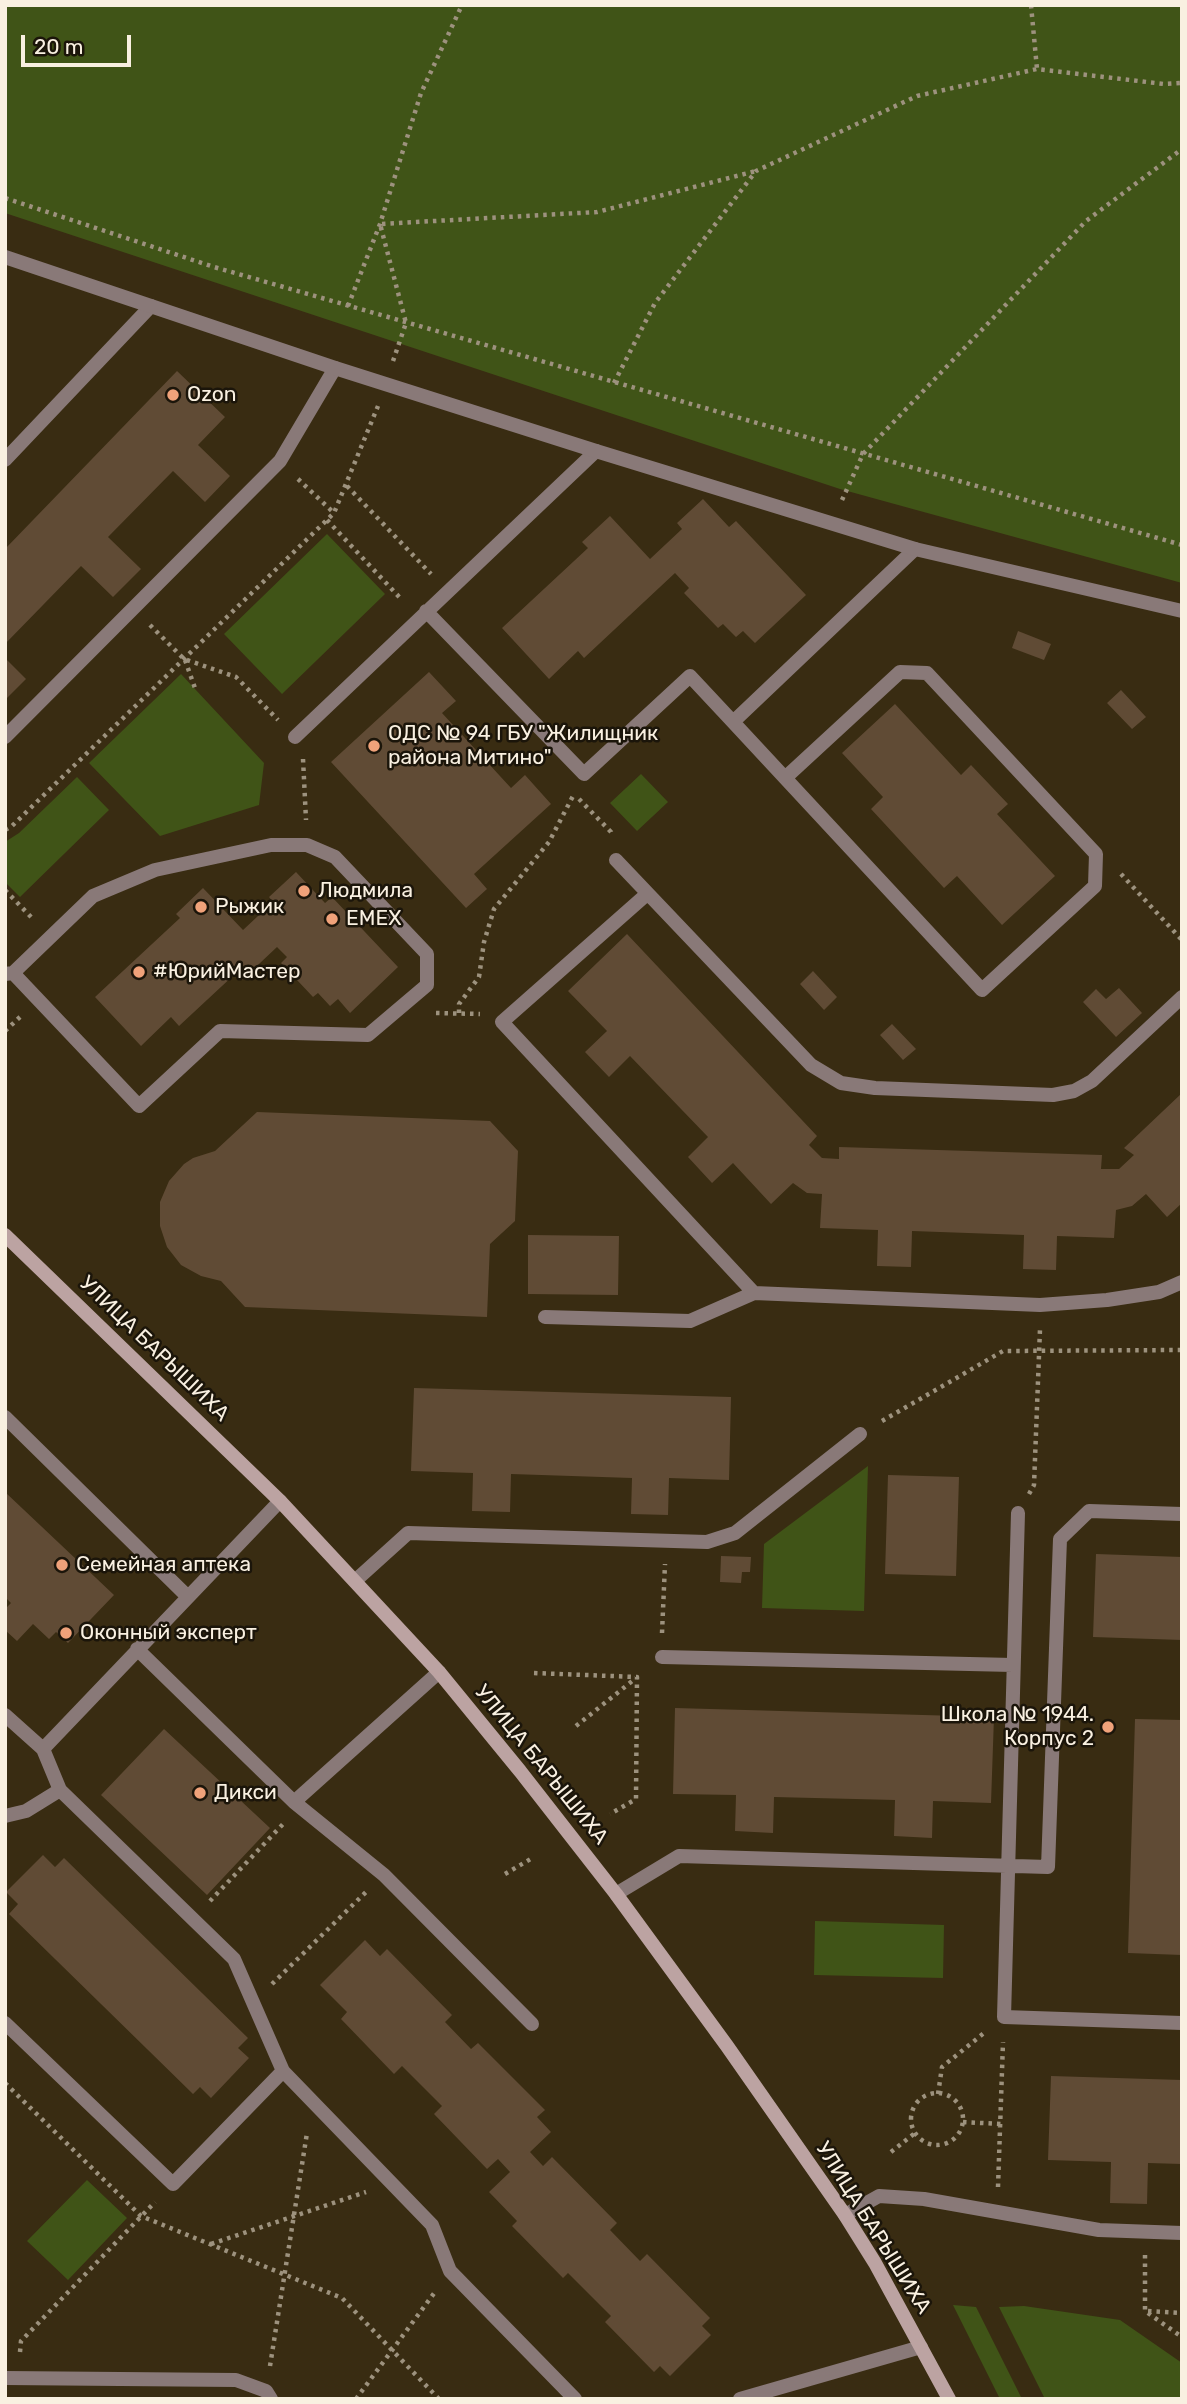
<!DOCTYPE html>
<meta charset="utf-8">
<style>
body{margin:0}
#map{position:relative;width:1187px;height:2404px;overflow:hidden;background:#392c12;font-family:Rubik,sans-serif}
canvas{display:block}
.frame{position:absolute;inset:0;border:7px solid #f9f0e1;pointer-events:none}
.scale{position:absolute;left:21px;top:35px;width:110px;height:32px;box-sizing:border-box;border:4px solid #f9f0e1;border-top:0;padding-left:9px;font-size:21px;line-height:24px;white-space:nowrap;color:#f9f0e1;-webkit-text-stroke:5px #1b150a;paint-order:stroke}
</style>
<div id="map">
<canvas width="1187" height="2404"></canvas>
<div class="frame"></div>
<div class="scale">20 m</div>
</div>
<script>
const c = document.querySelector('canvas').getContext('2d');
c.lineJoin = 'round';
function paint(path, color) { c.fillStyle = color; c.fill(path, 'evenodd'); }
const shape = rows => new Path2D(rows.map(r => 'M' + r).join(''));
function strokePath(path, color, width, dash) { c.strokeStyle = color; c.lineWidth = width; c.lineCap = dash ? 'butt' : 'round'; c.setLineDash(dash || []); c.stroke(path); }
function write(font, color, halo, rows, align = 'center') {
  c.font = font + ' Rubik,sans-serif'; c.lineWidth = 5; c.setLineDash([]); c.textBaseline = 'middle'; c.strokeStyle = halo; c.fillStyle = color; for (const [text, x, y, turn = 0] of rows) {
    c.save(); c.translate(x, y); c.rotate((+turn || 0) * Math.PI / 180); c.textAlign = isNaN(turn) ? turn : align; if (halo) c.strokeText(text, 0, 0); c.fillText(text, 0, 0); c.restore();
  }
}
const green = shape([
 [5,5,1182,5,1182,583,840,489,5,213],
 [327,534,385,594,282,694,224,634],
 [181,674,264,763,259,805,160,836,89,763],
 [641,774,668,802,637,831,610,803],
 [77,777,109,810,20,897,5,882,5,842,19,833],
 [868,1466,864,1611,762,1608,764,1544],
 [815,1921,944,1925,943,1978,814,1975],
 [87,2180,127,2218,68,2280,27,2241],
 [953,2305,976,2307,1022,2399,1000,2399],
 [1024,2306,1120,2320,1182,2363,1182,2399,1045,2399,999,2307]
]);
const building = shape([
 [177,371,225,417,198,445,230,476,205,502,173,471,108,537,141,569,113,597,81,566,5,644,5,549],
 [703,499,729,527,736,521,806,595,755,643,743,631,736,637,723,624,718,628,684,593,689,588,675,573,584,658,578,651,549,679,502,628,588,548,582,542,610,516,650,559,682,529,677,523],
 [1018,631,1051,644,1044,660,1012,648],
 [5,658,26,679,5,700],
 [429,672,456,701,442,713,511,788,525,775,551,804,474,874,487,889,466,908,331,762],
 [1121,690,1146,717,1132,729,1107,703],
 [895,704,961,775,971,765,1008,804,997,814,1055,876,1002,925,957,876,944,888,871,809,883,797,842,753],
 [296,872,325,903,332,897,398,967,350,1013,338,999,330,1006,318,993,313,997,281,963,287,957,277,947,242,980,236,973,179,1026,171,1017,141,1046,95,997,180,918,176,914,203,888,243,930,273,902,269,897],
 [627,934,817,1136,809,1145,822,1158,839,1159,839,1147,1102,1155,1101,1169,1119,1169,1134,1155,1124,1148,1182,1093,1182,1203,1167,1217,1146,1194,1132,1206,1116,1210,1114,1238,1057,1236,1056,1270,1023,1269,1024,1235,912,1231,911,1267,877,1266,878,1230,820,1228,822,1194,807,1193,793,1183,771,1204,733,1163,712,1183,688,1157,708,1137,630,1056,609,1077,585,1052,607,1031,568,991],
 [813,971,837,997,824,1010,800,984],
 [1119,988,1142,1013,1116,1037,1083,1002,1096,989,1106,999],
 [892,1024,916,1049,903,1060,880,1035],
 [257,1112,490,1121,518,1151,515,1221,490,1244,487,1317,245,1307,221,1281,201,1276,181,1265,167,1247,160,1226,160,1202,169,1181,184,1164,193,1158,215,1151],
 [528,1235,619,1236,618,1295,528,1294],
 [414,1388,731,1397,729,1480,669,1478,668,1515,631,1514,632,1478,511,1474,510,1512,472,1511,473,1473,411,1471],
 [888,1475,959,1477,956,1576,885,1574],
 [5,1492,114,1595,68,1643,56,1632,49,1639,33,1624,17,1641,5,1630,5,1609,11,1603,5,1597],
 [1096,1554,1182,1557,1182,1640,1093,1637],
 [721,1556,751,1557,750,1572,742,1572,741,1583,720,1582],
 [675,1708,994,1717,991,1803,933,1801,932,1838,894,1836,895,1800,774,1797,773,1833,735,1831,736,1795,673,1794],
 [1135,1719,1182,1720,1182,1955,1128,1953],
 [164,1729,270,1828,207,1895,101,1795],
 [43,1855,55,1867,64,1858,248,2038,238,2048,249,2058,211,2098,200,2087,193,2094,9,1914,18,1904,6,1892],
 [365,1940,380,1956,387,1949,452,2015,445,2022,471,2049,478,2043,545,2110,537,2117,551,2132,530,2152,543,2166,552,2157,617,2223,610,2230,640,2261,647,2254,710,2318,702,2326,711,2335,670,2376,660,2366,654,2372,605,2322,611,2316,568,2273,563,2278,512,2226,517,2221,489,2192,510,2172,498,2159,487,2169,434,2114,442,2106,402,2066,394,2074,341,2019,347,2012,320,1985],
 [1051,2076,1182,2080,1182,2164,1148,2163,1147,2204,1110,2203,1111,2162,1048,2160]
]);
const path = shape([
 [1031,5,1037,69],
 [5,198,214,267,1182,545],
 [348,306,380,224,421,93,462,5],
 [393,361,406,323,380,224,597,212,756,171],
 [614,383,655,303,756,171,917,96,1037,69,1164,84,1182,83],
 [298,479,334,513],
 [347,486,431,574],
 [842,500,863,454,1086,221,1182,149],
 [327,520,402,600],
 [150,625,184,659,236,677,278,720],
 [185,660,196,691],
 [303,759,306,820],
 [579,799,611,832,612,837],
 [5,830,12,826,334,513,378,406],
 [1121,874,1182,940],
 [5,890,34,920],
 [436,1013,480,1014],
 [459,1013,459,1004,479,977,484,942,494,909,549,842,573,796],
 [5,1031,20,1017],
 [882,1421,1003,1351,1182,1350],
 [1029,1494,1034,1485,1040,1329],
 [662,1633,665,1564],
 [534,1673,637,1677,636,1799,610,1814],
 [576,1726,636,1678],
 [505,1874,534,1857],
 [210,1901,284,1823],
 [272,1984,366,1892],
 [5,2083,141,2216,342,2298,439,2399],
 '911 2119a26 26 0 1 1 52 0a26 26 0 1 1-52 0Z',
 [938,2094,942,2067,984,2033],
 [963,2122,1001,2124],
 [891,2152,915,2133],
 [998,2187,1003,2042],
 [211,2244,366,2192],
 [1145,2255,1145,2311,1182,2337],
 [1148,2311,1182,2313],
 [20,2352,21,2341,155,2202],
 [270,2366,307,2133],
 [356,2399,435,2292]
]);
const lane = shape([
 [5,460,151,306],
 [426,611,584,774,690,676,733,722,915,549],
 [733,722,982,990,1095,886,1096,854,927,673,900,672,785,778],
 [5,737,280,461,335,368],
 [295,737,596,451],
 [616,860,811,1065,841,1083,875,1088,1053,1095,1074,1091,1092,1081,1182,997],
 [647,894,502,1022,754,1293],
 [5,974,13,973,93,896,155,870,271,845,307,845,335,857,427,954,427,985,368,1035,220,1031,139,1106,13,973],
 [545,1317,690,1321,754,1293,1040,1305,1107,1300,1159,1292,1182,1282],
 [5,1417,188,1597],
 [1018,1513,1004,2017,1182,2023],
 [356,1580,408,1533,707,1542,735,1533,860,1434],
 [137,1649,294,1802,384,1875,532,2024],
 [662,1657,1013,1665],
 [5,1715,43,1749],
 [60,1790,234,1959,283,2071,432,2225,450,2271,575,2399],
 [294,1802,439,1672],
 [5,1816,26,1811,60,1790,43,1749,280,1501],
 [616,1894,679,1856,1048,1867,1060,1539,1089,1511,1182,1514],
 [5,2023,173,2184,283,2071],
 [845,2215,879,2196,924,2199,1099,2230,1182,2233],
 [5,2378,236,2380,266,2391,271,2399],
 [740,2399,921,2347]
]);
const street = shape([
 [5,257,335,368,596,451,915,549,1182,611]
]);
const secondary = shape([
 [5,1235,280,1501,439,1672,520,1771,616,1894,727,2046,845,2215,875,2263,949,2399]
]);
const markers = [
 [173,395,7,"#f0a27a"],
 [374,746,7,"#f0a27a"],
 [304,891,7,"#f0a27a"],
 [201,907,7,"#f0a27a"],
 [332,919,7,"#f0a27a"],
 [139,972,7,"#f0a27a"],
 [62,1565,7,"#f0a27a"],
 [66,1633,7,"#f0a27a"],
 [1108,1727,7,"#f0a27a"],
 [200,1793,7,"#f0a27a"]
];
const poiNames = [
 ["Ozon",187,395],
 ["ОДС № 94 ГБУ \"Жилищник",388,734],
 ["района Митино\"",388,758],
 ["Людмила",318,891],
 ["Рыжик",215,907],
 ["EMEX",346,919],
 ["#ЮрийМастер",153,972],
 ["Семейная аптека",76,1565],
 ["Оконный эксперт",80,1633],
 ["Школа № 1944.",1094,1715,"right"],
 ["Корпус 2",1094,1739,"right"],
 ["Дикси",214,1793]
];
const streetNames = [
 ["УЛИЦА БАРЫШИХА",154,1349,44],
 ["УЛИЦА БАРЫШИХА",541,1765,51],
 ["УЛИЦА БАРЫШИХА",873,2228,58]
];
paint(green, '#405417');
paint(building, '#604b35');
strokePath(path, '#9d927e', 4.5, [3.5, 5]);
strokePath(lane, '#897978', 14);
strokePath(street, '#897978', 14);
strokePath(secondary, '#bca3a2', 14);
for (const [x, y, r, color] of markers) { const dot = new Path2D(); dot.arc(x, y, r, 0, 2 * Math.PI); c.fillStyle = color; c.fill(dot); strokePath(dot, '#1b150a', 2.5); }
write('21px', '#f9f0e1', '#1b150a', poiNames, 'left');
write('21px', '#f9f0e1', '#1b150a', streetNames);
</script>
